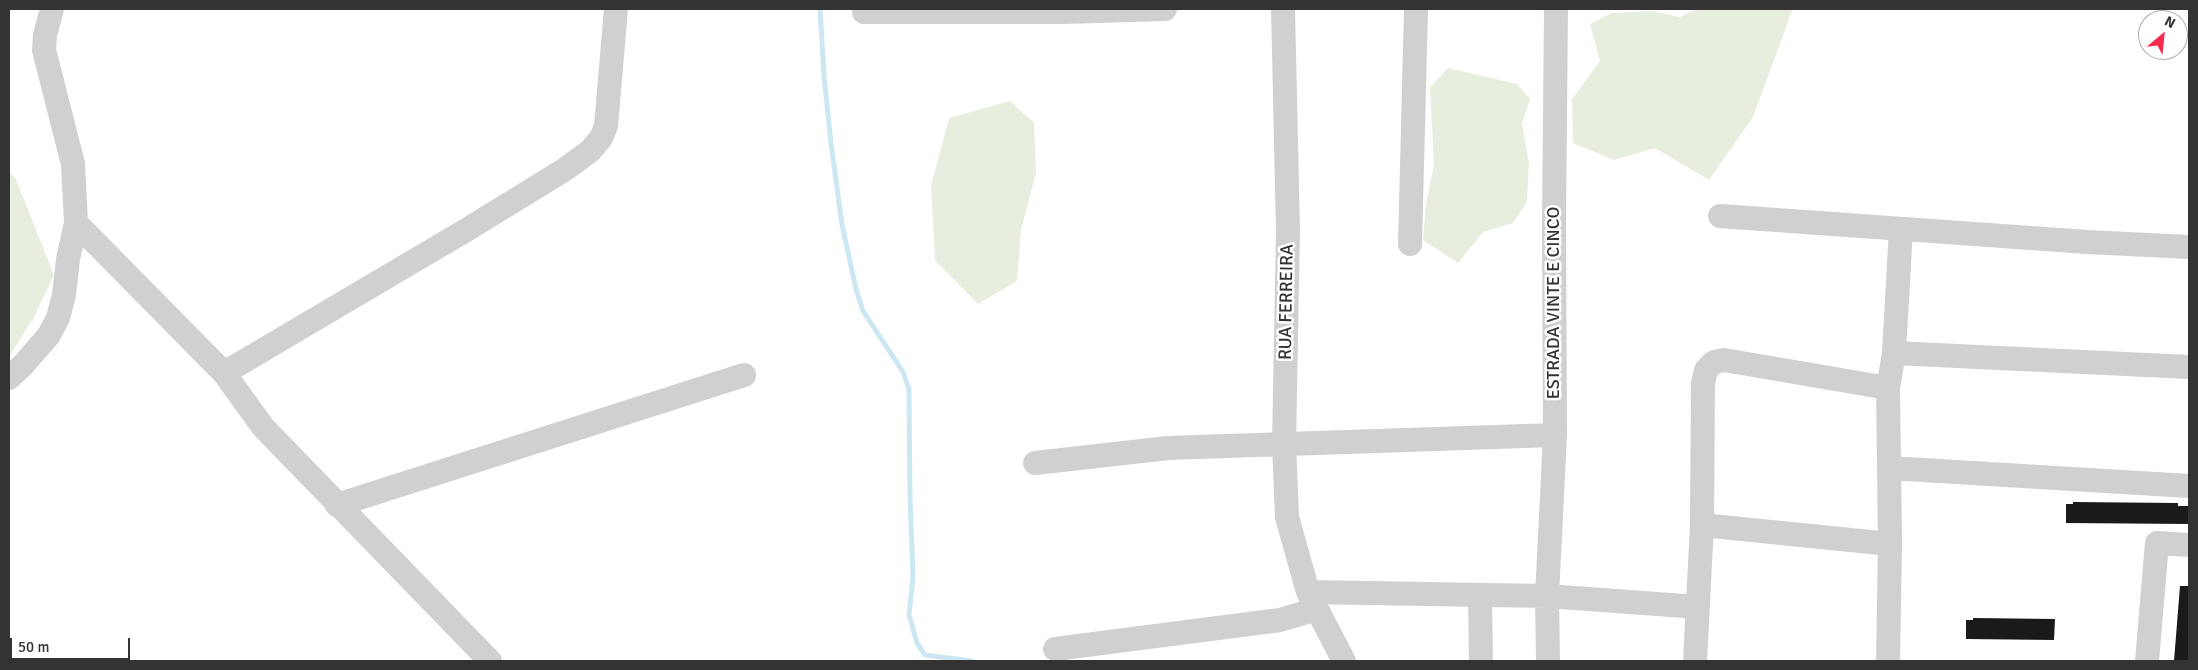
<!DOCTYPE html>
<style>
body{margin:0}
#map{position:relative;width:2198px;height:670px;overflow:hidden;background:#fff;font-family:Signika,sans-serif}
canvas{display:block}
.frame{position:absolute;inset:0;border:10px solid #333;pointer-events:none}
.north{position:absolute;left:2138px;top:10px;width:50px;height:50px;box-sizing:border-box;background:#fff;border:1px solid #adadad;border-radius:50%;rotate:28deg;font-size:14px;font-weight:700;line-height:20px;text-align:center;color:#333}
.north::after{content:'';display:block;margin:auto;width:18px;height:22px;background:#f52a51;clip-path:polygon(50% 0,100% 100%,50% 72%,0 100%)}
.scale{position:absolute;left:10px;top:638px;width:120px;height:22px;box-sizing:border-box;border:2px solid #333;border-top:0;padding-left:6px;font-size:15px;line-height:18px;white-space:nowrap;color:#333;-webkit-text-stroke:4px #fff;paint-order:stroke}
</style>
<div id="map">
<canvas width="2198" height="670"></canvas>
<div class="frame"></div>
<div class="north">N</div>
<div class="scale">50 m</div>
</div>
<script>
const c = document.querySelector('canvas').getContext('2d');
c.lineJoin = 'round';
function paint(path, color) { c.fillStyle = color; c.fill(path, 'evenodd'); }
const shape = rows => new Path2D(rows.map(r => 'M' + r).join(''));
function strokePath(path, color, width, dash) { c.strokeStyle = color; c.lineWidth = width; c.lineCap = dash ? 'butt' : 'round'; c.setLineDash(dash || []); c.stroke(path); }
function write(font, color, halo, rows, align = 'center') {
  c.font = font + ' Signika,sans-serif'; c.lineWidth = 5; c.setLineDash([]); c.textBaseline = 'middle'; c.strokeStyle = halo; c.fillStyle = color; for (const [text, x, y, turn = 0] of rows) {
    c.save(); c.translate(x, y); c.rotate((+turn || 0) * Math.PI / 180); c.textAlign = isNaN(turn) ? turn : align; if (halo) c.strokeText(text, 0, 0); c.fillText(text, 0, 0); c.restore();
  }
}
const green = shape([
 [1696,9,1790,9,1792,11,1753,117,1709,180,1655,148,1614,160,1573,143,1572,99,1600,61,1590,24,1611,13,1652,11,1680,17],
 [1448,68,1517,84,1530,99,1522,124,1529,163,1527,202,1513,223,1483,232,1458,263,1423,240,1426,204,1434,165,1430,87],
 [1010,101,1034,123,1036,173,1021,230,1017,281,978,304,935,260,931,186,949,118],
 [9,172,15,177,54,275,34,317,9,357]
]);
const stream = shape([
 [820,9,824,76,831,143,842,225,856,289,863,311,903,372,909,389,910,498,913,577,909,615,917,643,925,655,972,661]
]);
const building = shape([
 [2073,502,2178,503,2178,506,2189,506,2189,524,2066,523,2066,504,2073,504],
 [2180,586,2189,586,2189,661,2174,661],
 [1973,618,2055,619,2054,640,1966,639,1966,620,1973,620]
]);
const minor = shape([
 [1283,9,1288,230,1284,444,1287,517,1308,592],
 [864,12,1064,12,1165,9],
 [1720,216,2087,242,2189,247],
 [76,223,224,373],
 [1410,244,1416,9],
 [1894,353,2189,367],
 [9,378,23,365,49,335,58,318,64,295,68,259,76,223,73,164,44,50,45,35,52,9],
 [1035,463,1168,448,1555,435],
 [1889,468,2189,486],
 [337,505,744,375],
 [1702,525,1890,544],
 [1480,595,1481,661],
 [1055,649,1280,620,1317,609],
 [490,661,263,427,224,373,468,229,564,170,590,151,601,138,606,126,616,9],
 [1344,661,1308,592,1547,596,1698,607],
 [1548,661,1547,596,1555,435,1554,224,1556,9],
 [1695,661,1702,525,1703,383,1706,370,1714,362,1724,360,1888,388],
 [1888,661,1890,544,1888,388,1894,353,1901,229],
 [2147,661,2157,543,2189,545]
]);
const streetNames = [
 ["RUA FERREIRA",1287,302,-89],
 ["ESTRADA VINTE E CINCO",1554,303,-90]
];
paint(green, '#e8eede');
strokePath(stream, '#cce7f1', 5);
paint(building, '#1a1a1a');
strokePath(minor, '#d0d0d0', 24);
write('18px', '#333', '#fff', streetNames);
</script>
